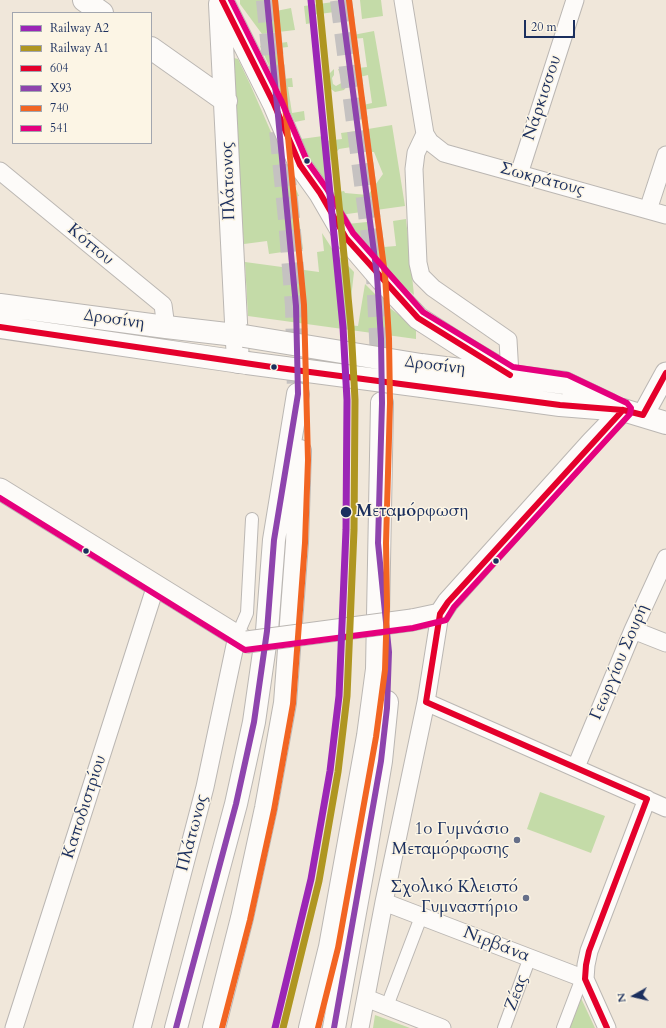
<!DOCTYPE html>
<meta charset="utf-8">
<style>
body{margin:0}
#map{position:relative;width:666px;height:1028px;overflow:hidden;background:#f0e7da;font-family:Cardo,serif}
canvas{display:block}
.legend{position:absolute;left:12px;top:12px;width:140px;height:132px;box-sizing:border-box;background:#fcf5e5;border:1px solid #a2a6af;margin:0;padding:5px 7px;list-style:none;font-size:12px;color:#1b2f5e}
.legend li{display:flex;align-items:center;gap:8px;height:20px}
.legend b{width:20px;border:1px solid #a2a6af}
.north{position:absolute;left:614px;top:976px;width:40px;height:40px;-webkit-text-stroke:3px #fcf5e5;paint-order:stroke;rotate:262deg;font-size:11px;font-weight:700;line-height:16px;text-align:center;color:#1b2f5e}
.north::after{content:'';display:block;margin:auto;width:14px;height:18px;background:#1b2f5e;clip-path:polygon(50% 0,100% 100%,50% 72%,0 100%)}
.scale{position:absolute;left:524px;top:20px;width:51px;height:18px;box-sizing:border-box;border:2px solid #1b2f5e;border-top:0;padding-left:5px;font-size:12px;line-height:14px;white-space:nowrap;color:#1b2f5e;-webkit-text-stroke:3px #fcf5e5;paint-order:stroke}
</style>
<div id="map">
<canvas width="666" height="1028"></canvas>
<ul class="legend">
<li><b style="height:5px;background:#9b26b6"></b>Railway A2</li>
<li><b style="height:5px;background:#af9621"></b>Railway A1</li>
<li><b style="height:5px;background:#e4002b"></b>604</li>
<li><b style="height:5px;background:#8e44ad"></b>X93</li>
<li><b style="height:5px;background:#f26522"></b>740</li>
<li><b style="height:5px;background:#e5007d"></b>541</li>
</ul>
<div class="north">N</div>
<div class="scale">20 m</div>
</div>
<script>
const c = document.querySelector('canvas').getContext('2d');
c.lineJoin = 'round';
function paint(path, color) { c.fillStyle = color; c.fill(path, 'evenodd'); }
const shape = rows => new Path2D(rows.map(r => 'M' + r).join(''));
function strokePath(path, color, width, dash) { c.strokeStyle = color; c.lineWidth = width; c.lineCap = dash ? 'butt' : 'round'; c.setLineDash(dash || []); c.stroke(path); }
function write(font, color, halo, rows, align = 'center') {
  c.font = font + ' Cardo,serif'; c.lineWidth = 3; c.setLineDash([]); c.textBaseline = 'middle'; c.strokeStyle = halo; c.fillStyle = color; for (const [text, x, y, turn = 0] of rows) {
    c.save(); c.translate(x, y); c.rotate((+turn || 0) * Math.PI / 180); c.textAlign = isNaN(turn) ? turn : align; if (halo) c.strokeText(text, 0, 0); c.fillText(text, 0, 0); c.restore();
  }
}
const green = shape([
 [240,0,275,0,276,11,291,8,295,30,262,34,240,4],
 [348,0,350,17,344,18,342,11,312,15,312,23,306,24,304,6],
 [360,0,381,0,383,16,362,19],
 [374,31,387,106,363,110,363,105,372,103,368,75,360,77,358,68,367,67,363,38,353,39,353,35],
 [287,42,288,47,279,48,283,79,292,78,293,87,288,87,292,113,304,111,305,120,295,122,260,46],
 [234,58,238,59,250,84,299,196,285,198,287,213,298,212,303,249,269,254,267,241,244,244,239,191],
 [334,69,334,75,332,78,333,84,336,86,343,82,338,69,341,69,348,74,349,83,344,90,335,92,327,86,326,77],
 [392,125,405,206,340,215,327,194,344,191,345,193,368,195,383,174,374,152,372,152,368,129],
 [356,131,358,146,339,149,329,162,332,178,320,180,301,139,323,136,325,141,342,139,341,133],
 [406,219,414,295,395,279,347,224,367,222,369,237,382,235,384,247,396,246,393,221],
 [322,233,333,250,354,272,348,325,358,326,365,284,386,305,416,328,416,339,248,316,245,262,319,272,317,252,324,251],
 [540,792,605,816,591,853,527,829],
 [580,996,595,1028,568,1028],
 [375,1015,410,1028,373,1028]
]);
const motorwayTunnel = shape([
 [267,0,289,219,296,306,298,394],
 [341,0,377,275,382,378]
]);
const pedestrian = shape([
 [237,636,247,613,252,519],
 [387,1006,421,917],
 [504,1028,530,957],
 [563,1028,582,978]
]);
const minor = shape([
 [403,0,425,134,416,153,414,169,418,263,421,276,433,288,508,340,510,375],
 [425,134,430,142,444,153,666,215],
 [0,171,163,305,166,327],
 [519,174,575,0],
 [648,210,666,155],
 [633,630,666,643],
 [426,702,666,808],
 [576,767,633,630,666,558],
 [384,902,585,979],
 [366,998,442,1028],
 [14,1028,156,585],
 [142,1028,205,787,237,636],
 [360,1028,384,902,426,702,440,614],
 [607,1028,585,979,586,965,589,951,647,799]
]);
const tertiary = shape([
 [643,415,666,373],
 [0,489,247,642],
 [412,620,440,614,448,602,592,442,623,410]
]);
const secondary = shape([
 [84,0,102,13],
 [222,0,274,104,300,165,320,193,346,238,382,280,418,318,460,345,510,375],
 [220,4,238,362],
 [151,48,226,101]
]);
const primary = shape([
 [0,305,166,327,244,336],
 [0,327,247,363],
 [421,365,565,383,609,404],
 [422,386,560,405,623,410,666,423]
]);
const motorway = shape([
 [176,1028,236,804,254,722,267,631,274,540,298,394],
 [214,1028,242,918,266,808,285,703,297,543,300,451],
 [310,1028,330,947,368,736,377,669,382,403],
 [334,1028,364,863,381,761,387,702]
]);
const tertiaryBridge = shape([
 [247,642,412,620]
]);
const primaryBridge = shape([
 [244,336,421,365],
 [247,363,422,386]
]);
const bus1 = shape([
 [222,0,274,104,300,165,320,193,346,238,418,318,510,375],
 [0,327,272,367,560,405,623,410,643,415,666,373],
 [607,1028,585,979,586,965,589,951,647,799,426,702,440,614,448,602,623,410]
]);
const bus2 = shape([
 [176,1028,236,804,254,722,267,631,274,540,298,394,296,306,267,0],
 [334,1028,381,761,387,708,389,652,378,543,382,403,381,339,377,275,341,0]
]);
const bus3 = shape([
 [222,1028,250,920,274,810,293,704,305,543,308,460,304,305,275,0],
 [318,1028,338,948,376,737,385,670,387,606,386,543,390,403,389,339,385,275,349,0]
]);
const bus4 = shape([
 [0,498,245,650,413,628,446,620,454,607,630,414,631,408,627,403,568,375,513,367,423,312,353,233,327,189,307,161,281,100,231,0]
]);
const rail1 = shape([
 [275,1028,311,879,330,771,339,696,346,530,347,400,343,327,311,0]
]);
const rail2 = shape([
 [283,1028,319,881,338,772,347,696,354,530,355,400,351,327,319,0]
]);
const markers = [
 [307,161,3.5,"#1b2f5e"],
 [274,367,3.5,"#1b2f5e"],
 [346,512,6,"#1b2f5e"],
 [86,551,3.5,"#1b2f5e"],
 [496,561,3.5,"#1b2f5e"],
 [517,840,4,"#666f89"],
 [526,898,4,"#666f89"]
];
const streetNames = [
 ["Νάρκισσου",543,98,-72],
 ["Σωκράτους",542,180,15],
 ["Πλάτωνος",229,181,-92],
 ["Κόττου",90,245,40],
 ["Δροσίνη",114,320,8],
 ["Δροσίνη",435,366,7],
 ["Γεωργίου Σουρή",620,662,-67],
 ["Καποδιστρίου",85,807,-72],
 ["Πλάτωνος",193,833,-75],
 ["Νιρβάνα",496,945,21],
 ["Ζέας",517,993,-70]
];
const stopNames = [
 ["Μεταμόρφωση",356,512]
];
const poiNames = [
 ["1ο Γυμνάσιο",509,830],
 ["Μεταμόρφωσης",509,850],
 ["Σχολικό Κλειστό",518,888],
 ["Γυμναστήριο",518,908]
];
paint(green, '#c4dba8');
strokePath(motorwayTunnel, '#c5c2c1', 22, [22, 11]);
strokePath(pedestrian, '#bbb7b3', 14);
strokePath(minor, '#bbb7b3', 19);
strokePath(tertiary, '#bbb7b3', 23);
strokePath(secondary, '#bbb7b3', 24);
strokePath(primary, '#bbb7b3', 24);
strokePath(motorway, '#bbb7b3', 24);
strokePath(pedestrian, '#fdfbf9', 12);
strokePath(minor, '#fdfbf9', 17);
strokePath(tertiary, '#fdfbf9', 21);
strokePath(secondary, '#fdfbf9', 22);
strokePath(primary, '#fdfbf9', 22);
strokePath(motorway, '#fdfbf9', 22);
strokePath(tertiaryBridge, '#bbb7b3', 23, []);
strokePath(primaryBridge, '#bbb7b3', 24, []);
strokePath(tertiaryBridge, '#fdfbf9', 21);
strokePath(primaryBridge, '#fdfbf9', 22);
strokePath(bus1, '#e4002b', 6);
strokePath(bus2, '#8e44ad', 6);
strokePath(bus3, '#f26522', 6);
strokePath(bus4, '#e5007d', 6);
strokePath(rail1, '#9b26b6', 7);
strokePath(rail2, '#af9621', 7);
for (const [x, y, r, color] of markers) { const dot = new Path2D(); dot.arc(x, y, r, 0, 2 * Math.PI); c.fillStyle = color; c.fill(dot); strokePath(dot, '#fcf5e5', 1.5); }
write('17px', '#1b2f5e', '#fcf5e5', streetNames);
write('bold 17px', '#1b2f5e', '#fcf5e5', stopNames, 'left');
write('17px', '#1b2f5e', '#fcf5e5', poiNames, 'right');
</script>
